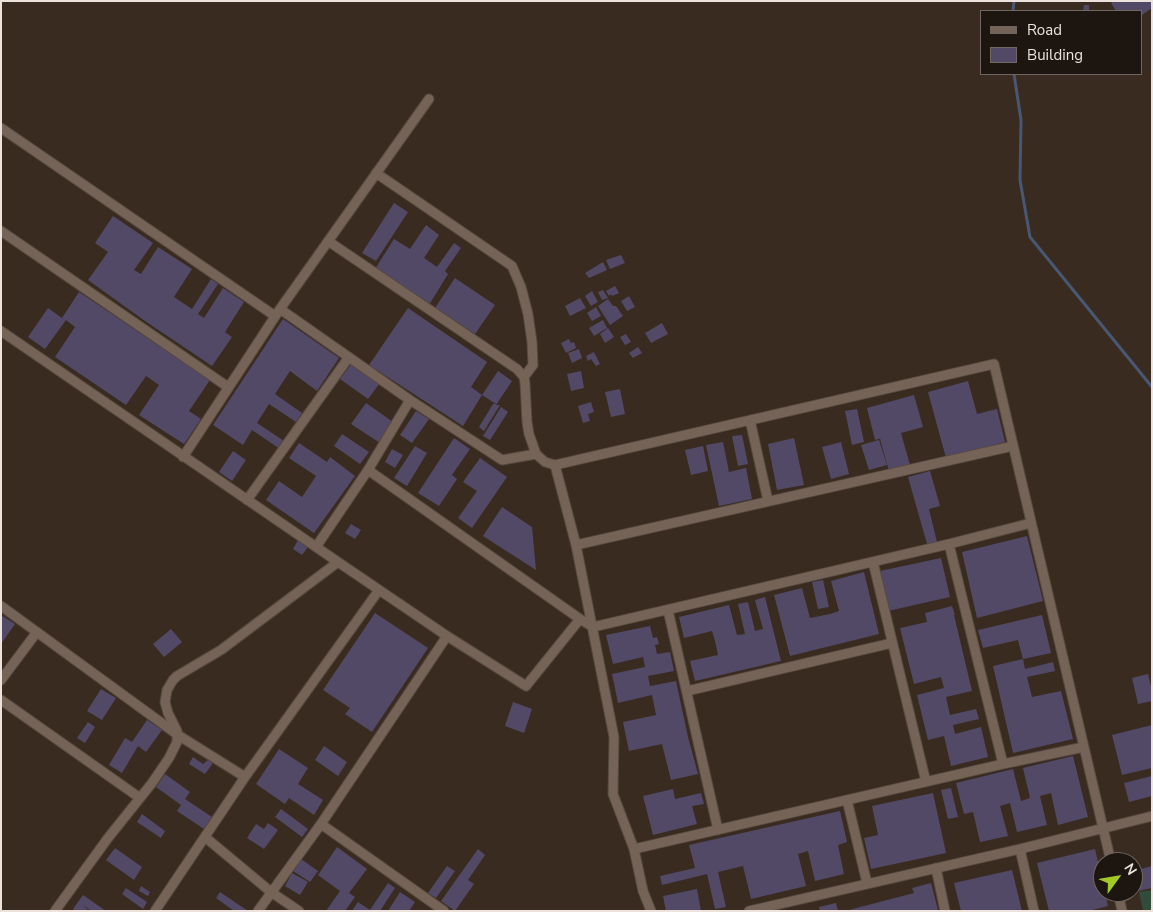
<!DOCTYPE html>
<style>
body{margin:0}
#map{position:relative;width:1153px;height:912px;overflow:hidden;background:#3a2b20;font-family:"Nunito Sans",sans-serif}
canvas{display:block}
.frame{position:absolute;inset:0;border:2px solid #ede3dc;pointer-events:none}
.legend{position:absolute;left:980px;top:10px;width:162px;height:65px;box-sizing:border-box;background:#1c1510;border:1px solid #706762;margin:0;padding:6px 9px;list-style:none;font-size:15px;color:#ede3dc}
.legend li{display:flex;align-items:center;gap:10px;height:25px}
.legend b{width:25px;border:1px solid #706762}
.north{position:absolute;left:1093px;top:852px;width:50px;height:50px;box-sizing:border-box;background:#1c1510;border:1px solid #706762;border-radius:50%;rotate:58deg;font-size:14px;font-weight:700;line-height:20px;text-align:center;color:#ede3dc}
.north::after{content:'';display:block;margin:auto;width:18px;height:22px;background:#a3c927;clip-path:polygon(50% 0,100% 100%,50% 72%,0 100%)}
</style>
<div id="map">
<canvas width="1153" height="912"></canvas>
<div class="frame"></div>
<ul class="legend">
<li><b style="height:6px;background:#746356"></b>Road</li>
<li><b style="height:14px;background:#524967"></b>Building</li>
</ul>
<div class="north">N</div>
</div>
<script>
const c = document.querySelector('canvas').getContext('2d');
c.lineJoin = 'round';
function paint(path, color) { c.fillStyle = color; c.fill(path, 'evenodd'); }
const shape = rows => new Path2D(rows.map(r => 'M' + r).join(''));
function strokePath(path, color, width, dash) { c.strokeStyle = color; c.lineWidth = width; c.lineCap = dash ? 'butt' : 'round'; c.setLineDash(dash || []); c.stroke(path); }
const green = shape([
 [1152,890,1152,911,1143,911,1139,892]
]);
const stream = shape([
 [1013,11,1014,1],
 [1014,74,1021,120,1020,180,1030,237,1152,387]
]);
const building = shape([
 [1114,1,1152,1,1152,8,1142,15,1142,11,1116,11,1111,3],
 [1084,5,1089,5,1089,11,1083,11],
 [394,203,408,212,376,261,362,253],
 [113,216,153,243,134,270,141,274,158,247,192,269,174,297,192,309,211,279,218,284,198,314,204,318,223,288,244,302,225,332,232,337,212,366,145,321,88,280,108,252,95,243],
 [426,225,439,235,424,258,437,267,454,243,461,248,445,271,448,274,429,305,375,269,394,239,410,249],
 [621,255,625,263,610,269,606,260],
 [603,262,607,270,589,278,585,273],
 [455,278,495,305,475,334,435,308],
 [615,286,619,293,612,296,611,294,609,296,606,291],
 [603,290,608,298,602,300,598,292],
 [592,291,598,302,591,306,585,296],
 [79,292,210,380,189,411,201,419,184,444,139,415,159,385,146,376,126,405,55,357,75,327,66,320,45,349,28,337,48,308,62,318],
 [629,296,635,307,627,311,621,301],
 [580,298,586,308,570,316,565,306],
 [608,299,613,306,616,306,623,316,610,325,598,306],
 [596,307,601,316,592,321,587,313],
 [408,308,487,362,471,387,482,395,463,426,369,365],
 [283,319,339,358,317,391,290,371,275,394,302,413,296,422,269,404,257,423,284,441,280,449,252,430,243,445,213,425],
 [603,320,607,328,594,336,589,328],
 [662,323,668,334,651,343,645,333],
 [608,328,614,337,605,343,600,334],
 [626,334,631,342,625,345,620,337],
 [569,339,571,343,574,342,576,348,566,353,561,343],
 [638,347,642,353,633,358,629,353],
 [579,349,582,358,572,363,568,353],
 [594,352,600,364,596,366,591,359,588,361,586,356],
 [352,363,380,383,368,399,340,379],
 [498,371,512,381,496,405,500,405,484,431,479,427,493,404,496,404,482,395],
 [581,371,584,388,571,391,567,374],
 [968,381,977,414,997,409,1005,442,946,458,928,392],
 [620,389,625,414,611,417,605,392],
 [914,395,923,427,901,433,910,465,889,471,880,439,882,438,875,440,867,408],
 [591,402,594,412,588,414,590,421,583,423,578,406],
 [366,403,393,422,380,443,351,424],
 [501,407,508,412,490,440,483,436],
 [857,409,864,442,852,445,845,411],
 [416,411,429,419,412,443,400,435],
 [342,434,369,452,360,464,334,446],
 [742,435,748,464,738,466,732,436],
 [454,438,470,449,452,475,457,479,439,506,418,493],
 [794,438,804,485,777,490,768,444],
 [879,440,887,465,869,470,861,445],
 [723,442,729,472,746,468,752,499,719,506,706,445],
 [841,442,849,474,831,479,822,447],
 [299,443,327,462,330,457,355,476,314,533,266,500,279,481,302,497,316,476,289,458],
 [415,446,427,453,407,486,394,478],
 [703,446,708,471,691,475,685,450],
 [392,449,403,455,395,468,385,462],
 [233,451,246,460,232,481,219,472],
 [480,458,507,477,472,528,458,518,477,491,463,482],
 [930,471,940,506,929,509,937,542,927,544,908,477],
 [502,507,532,527,536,570,483,536],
 [351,524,361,530,355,539,345,533],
 [1027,536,1043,601,977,618,962,552],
 [298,540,308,547,302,555,293,549],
 [941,558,950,597,888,611,880,571],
 [864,572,879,634,790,656,774,595,802,588,810,618,830,614,839,611,831,581],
 [823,580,829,607,818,609,812,582],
 [765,597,781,661,695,681,690,661,718,655,715,641,712,631,684,638,679,617,729,605,737,635,745,634,738,604,748,602,755,631,763,629,755,600],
 [952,606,955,615,954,615,972,691,946,697,950,715,976,709,979,719,953,725,955,734,981,727,988,757,951,766,944,736,928,740,917,695,944,688,941,677,914,684,900,628,927,622,925,613],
 [375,613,428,648,372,732,345,714,350,708,323,690],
 [1,615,15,624,1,644],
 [1042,615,1051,653,1023,659,1025,669,1053,662,1055,671,1027,677,1032,697,1061,691,1073,739,1013,753,993,666,1023,659,1018,640,983,648,978,630],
 [650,626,653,638,657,637,659,644,655,645,657,654,670,652,674,671,648,676,650,686,676,681,688,737,698,774,671,780,662,744,629,751,623,722,656,715,652,695,618,703,612,674,645,667,643,657,613,664,606,635],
 [171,629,182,642,164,657,153,644],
 [1148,674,1152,691,1152,701,1138,704,1132,678],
 [101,689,116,698,102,720,87,711],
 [513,702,532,709,524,733,505,726],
 [147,720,162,730,146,752,138,746,122,773,109,765,125,738,132,742],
 [88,722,95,727,85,743,77,738],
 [1152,725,1152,768,1122,775,1112,735],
 [324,746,347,762,338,776,315,760],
 [279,749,308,768,298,784,323,800,314,815,289,798,285,804,256,784],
 [1073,756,1088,817,1058,825,1051,793,1040,796,1047,825,1017,832,1010,803,1000,806,1008,836,980,842,973,812,964,814,956,783,1013,769,1021,801,1030,798,1023,768],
 [193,757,203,764,208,760,213,763,205,774,189,764],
 [165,774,190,792,185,799,212,817,204,829,177,811,181,805,156,787],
 [1152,776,1152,796,1129,802,1124,783],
 [951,788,958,817,948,819,941,790],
 [673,789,675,799,701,793,704,804,692,806,697,824,653,835,643,796],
 [933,793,946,853,871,869,864,838,878,835,872,806],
 [281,809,308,829,302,837,275,817],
 [840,811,847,842,838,845,844,874,815,881,808,851,798,854,806,886,751,899,743,866,718,872,726,907,715,909,707,874,662,885,660,876,695,868,689,845],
 [142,814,165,831,161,838,137,822],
 [268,823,278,830,264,849,247,838,256,824,264,829],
 [337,847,367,869,349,893,355,897,345,911,326,911,340,891,318,875],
 [115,848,142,867,134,880,106,860],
 [478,849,485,855,468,880,474,884,455,911,441,901],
 [1095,849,1103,883,1103,892,1105,892,1108,906,1088,911,1049,911,1037,863],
 [301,859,318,871,310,882,293,871],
 [447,866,455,871,436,898,428,893],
 [1152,866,1152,888,1139,891,1134,871],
 [1012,870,1022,911,961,911,954,883],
 [292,873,308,882,300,895,285,886],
 [388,883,395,888,380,911,352,911,358,902,370,910],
 [931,883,938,910,845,911,914,893,912,888],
 [141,886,150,892,148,896,139,891],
 [126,888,147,902,143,909,122,894],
 [697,889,701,911,666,911,663,896],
 [220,892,248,911,234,911,216,898],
 [400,892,415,902,409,911,388,911],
 [83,895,106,911,91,911,83,905,89,911,75,911,73,909],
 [836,903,838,911,820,911,819,907]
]);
const minor = shape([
 [1,128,275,316],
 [376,173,512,266,521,287,528,314,532,342,533,365,524,377],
 [1,231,228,387],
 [328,241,517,369,524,377,525,383,527,422,529,434,536,454,545,462,555,465,994,364,1111,862],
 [280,309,410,400,502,460,536,454],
 [1,331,338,562,447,636,526,686,580,619,593,627,949,544,1031,523],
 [750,420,768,501],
 [183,457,280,309,429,99],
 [555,465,576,545,614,737,613,794,634,849,643,891,651,911],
 [368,470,580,619],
 [247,500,349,357],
 [949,544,1003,764],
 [576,545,1013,446],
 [316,547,368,470,410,400],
 [873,562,926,782],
 [1,606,178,735,245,777],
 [668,610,718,830],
 [1,680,37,632],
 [687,691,892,643],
 [1,700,140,798],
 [847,800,867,883],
 [321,824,444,911],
 [205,837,271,892,299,911],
 [634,849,1003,764,1084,747],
 [1020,849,1034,911],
 [936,868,945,911],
 [1118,892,1122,911],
 [55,911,108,838,152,783,169,758,177,742,177,731,168,713,165,702,167,690,173,680,177,676,221,650,338,562],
 [155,911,245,777,379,590],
 [258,911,321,824,447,636],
 [749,911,1020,849,1152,816]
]);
paint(green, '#324c3b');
strokePath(stream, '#485874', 3);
paint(building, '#524967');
strokePath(minor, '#564940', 11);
strokePath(minor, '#746356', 9);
</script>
